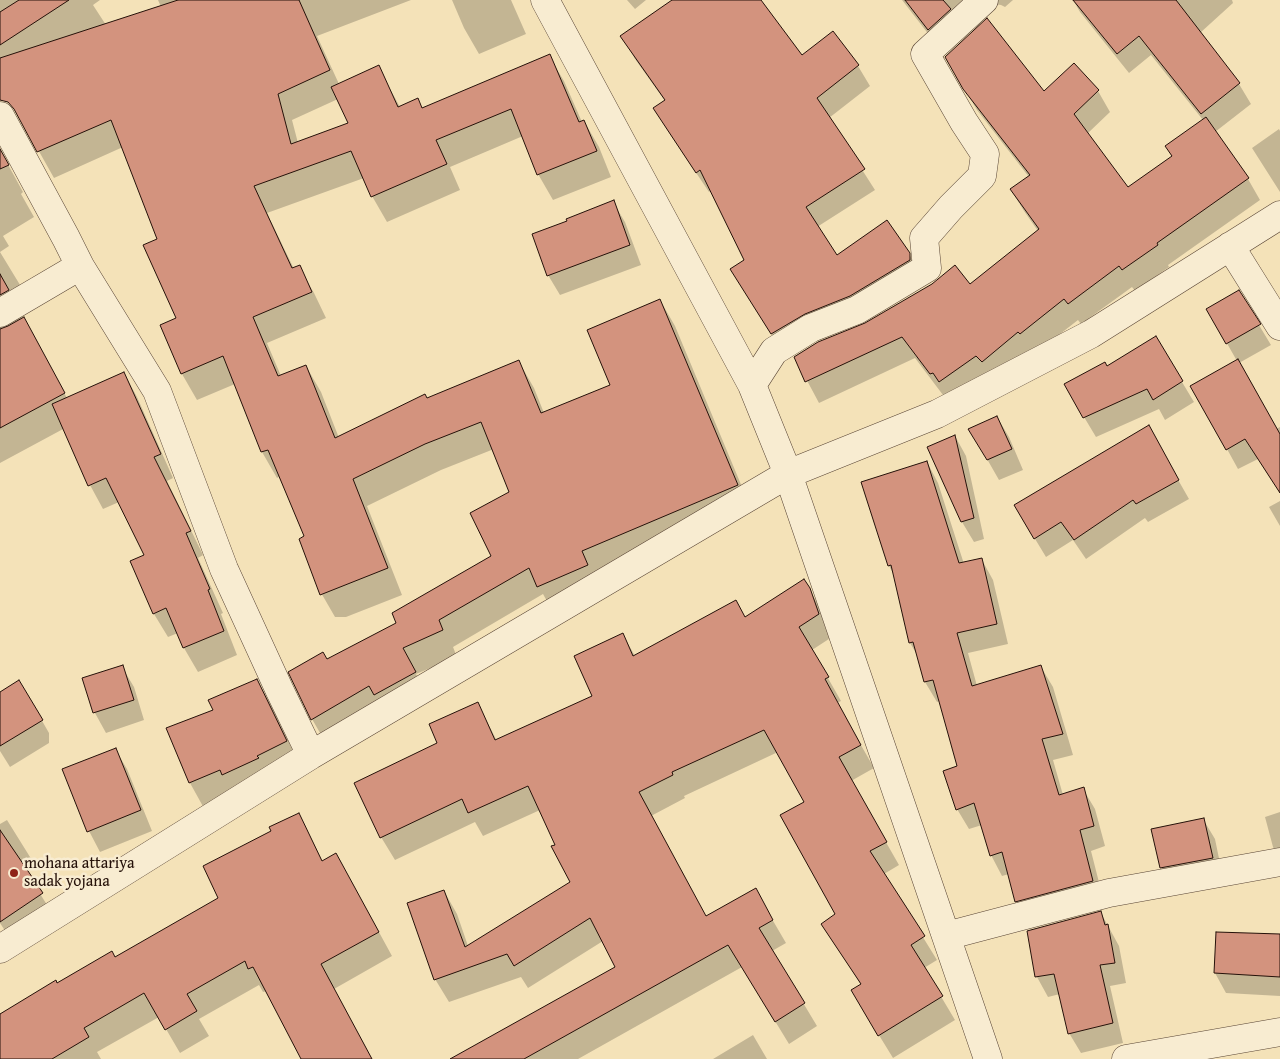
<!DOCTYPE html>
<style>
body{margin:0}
canvas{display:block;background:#f4e2b8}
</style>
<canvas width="1280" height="1059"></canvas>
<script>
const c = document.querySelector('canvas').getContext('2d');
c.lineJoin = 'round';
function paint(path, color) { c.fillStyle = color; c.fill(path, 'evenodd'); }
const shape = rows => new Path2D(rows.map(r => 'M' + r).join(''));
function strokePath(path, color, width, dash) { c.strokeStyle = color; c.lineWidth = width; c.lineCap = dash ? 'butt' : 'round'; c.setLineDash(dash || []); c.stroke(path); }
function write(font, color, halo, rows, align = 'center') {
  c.font = font + ' "Gentium Book Plus",serif'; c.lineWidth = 5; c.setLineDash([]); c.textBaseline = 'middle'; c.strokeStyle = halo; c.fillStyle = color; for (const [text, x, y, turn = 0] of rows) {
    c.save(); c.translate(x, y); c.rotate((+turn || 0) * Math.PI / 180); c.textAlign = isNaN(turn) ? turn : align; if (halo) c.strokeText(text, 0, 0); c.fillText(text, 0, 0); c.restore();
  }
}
const shadow = shape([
 [0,0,100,0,93,5,106,25,161,7,158,0,411,0,317,36,339,84,378,67,400,107,417,100,423,109,549,56,564,81,582,122,584,121,599,147,611,177,553,200,538,174,523,136,450,167,460,190,387,222,372,196,364,178,267,213,294,269,299,267,314,293,326,318,267,343,281,376,306,366,321,392,339,438,426,399,519,362,534,388,544,413,611,385,660,300,675,326,752,511,596,578,553,612,543,594,453,647,457,657,416,674,430,699,327,745,312,719,290,672,326,661,398,623,492,557,511,492,494,449,441,470,367,506,402,595,346,617,335,617,320,591,306,537,279,477,277,478,262,452,235,384,197,400,182,374,162,326,178,319,158,239,123,147,54,178,14,107,0,80],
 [338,99,350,124,298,143,292,120],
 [452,0,511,0,526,34,479,54,464,28],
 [627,0,646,0,635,9],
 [675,0,759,0,801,57,833,32,858,66,870,86,829,118,875,190,817,227,836,257,909,254,921,275,784,354,743,289,746,260,712,190,709,192,666,128,655,108,665,101,635,59,624,39],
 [902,0,1013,0,1005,7,1001,5,993,4,940,49],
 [1073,0,1232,0,1233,3,1200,33,1239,84,1251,104,1215,132,1248,179,1260,200,1168,265,1169,267,1135,291,1132,287,1081,324,1078,320,1033,355,943,395,915,358,819,403,795,358,970,286,1038,231,1024,211,1011,190,1029,177,977,110,959,80,1044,93,1098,91,1110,112,1087,134,1128,188,1172,157,1166,146,1203,120,1151,55,1129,73,1080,12],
 [1279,129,1280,131,1280,192,1252,148],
 [0,150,23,192,21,194,34,217,3,236,9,246,0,252,31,303,20,311,23,318,67,398,124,373,137,397,173,478,167,481,203,555,198,558,223,613,221,614,237,655,198,672,184,648,178,633,168,637,154,614,132,562,146,556,119,502,103,509,90,485,65,428,0,463],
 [613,202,625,222,641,265,560,295,548,275],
 [1239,292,1271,345,1239,363,1276,429,1280,427,1280,493,1258,459,1238,469,1227,449,1237,361,1208,310],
 [1155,337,1194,402,1165,420,1159,409,1096,437,1084,417,1106,367],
 [997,417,1009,437,1023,470,999,480,987,459],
 [1148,427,1189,499,1148,522,1145,518,1086,559,1073,540,1046,557,1026,524],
 [955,436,966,456,984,539,974,542,962,522,933,457],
 [927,462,938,483,964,564,982,560,993,580,1008,644,968,653,977,686,1041,667,1053,687,1073,755,1053,760,1063,795,1083,789,1095,809,1105,846,1091,851,1104,902,1028,922,1016,901,1009,874,1002,876,991,855,982,825,969,829,957,809,959,767,940,701,937,702,925,682,919,658,910,643,895,577,889,566,863,483],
 [1280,501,1280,526,1269,507],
 [809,589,823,613,832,637,812,650,841,701,837,703,874,768,851,781,899,865,884,874,937,960,924,968,955,1020,893,1058,866,1014,861,985,823,924,837,915,806,802,778,752,684,796,685,798,651,816,706,917,755,890,786,943,772,951,817,1026,789,1044,742,967,578,1059,453,1059,617,967,603,941,528,988,521,977,449,1002,435,979,444,891,457,914,468,946,572,882,540,810,483,836,475,822,395,860,381,837,438,743,478,704,497,741,594,696,623,635,635,656,745,618],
 [122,667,134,687,144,720,106,733,95,713,84,679],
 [257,680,272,707,301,768,205,810,190,783,168,729,214,710],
 [0,694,37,712,49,733,49,743,10,767,0,751],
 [115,749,127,769,152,831,100,852,89,831,64,770],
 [1280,812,1280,858,1273,847,1265,817],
 [299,814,323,862,350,879,392,956,334,989,372,1059,303,1059,267,991,263,992,259,985,199,1019,209,1036,180,1053,159,1017,97,1052,101,1059,0,1059,0,1014,6,1010,7,1012,56,984,115,958,220,899,273,832],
 [1203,819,1215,839,1223,878,1172,888,1161,867],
 [7,820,35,865,26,871,52,913,11,940,0,923,0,824],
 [1101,913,1119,946,1126,983,1110,986,1123,1043,1081,1053,1069,1033,1060,994,1048,997,1037,977],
 [1280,936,1280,996,1226,993,1215,973],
 [753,1035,767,1059,713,1059]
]);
const building = shape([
 [19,0,69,0,0,45,0,12,19,0],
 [178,0,299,0,330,70,278,94,291,144,348,123,331,87,379,65,398,107,418,98,422,108,550,54,579,122,584,120,597,151,537,175,511,109,436,140,447,164,371,197,351,151,254,186,292,268,300,265,312,292,253,317,278,376,306,365,335,438,425,394,427,398,519,360,541,413,610,385,587,330,660,299,738,485,582,551,588,565,537,587,529,568,439,620,443,630,403,648,416,672,374,695,369,686,311,720,288,672,323,652,327,659,396,623,392,613,491,556,470,513,509,492,481,422,425,444,353,479,388,568,320,595,299,539,304,536,268,450,261,452,223,356,181,374,160,325,176,318,143,245,157,239,111,120,37,152,14,109,8,102,0,100,0,58,178,0],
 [672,0,761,0,802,55,833,31,859,65,817,98,865,169,806,207,837,255,887,220,910,253,910,260,850,296,805,314,771,334,730,269,744,260,700,170,696,173,653,108,665,100,620,36,672,0],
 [905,0,943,0,951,9,928,30,905,0],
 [1073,0,1176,0,1240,83,1201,114,1139,36,1117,54,1073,0],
 [987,18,1044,91,1074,63,1099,90,1074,114,1128,187,1172,156,1165,146,1206,117,1249,178,1157,243,1158,245,1122,270,1119,266,1068,304,1064,299,1020,334,1018,332,982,362,976,356,939,382,933,373,930,374,902,337,805,382,794,357,818,342,865,323,932,284,955,265,970,284,1039,229,1010,189,1030,175,963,89,945,57,987,18],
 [0,149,9,165,0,169,0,149],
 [614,200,630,245,547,276,532,234,567,221,566,219,614,200],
 [0,274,9,290,0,295,0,274],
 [1239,290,1261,324,1226,344,1206,309,1239,290],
 [24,317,65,393,0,428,0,329,8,326,24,317],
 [1156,336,1183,381,1153,400,1147,389,1083,418,1064,384,1105,362,1107,366,1156,336],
 [1238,359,1280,434,1280,493,1245,439,1226,450,1190,386,1238,359],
 [124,372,161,454,154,457,191,531,186,533,210,589,208,590,224,631,183,648,166,608,153,614,130,561,144,555,106,478,88,486,52,404,124,372],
 [997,416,1012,449,987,460,968,429,997,416],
 [1149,425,1179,480,1136,504,1133,500,1074,540,1061,522,1034,539,1014,505,1149,425],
 [955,435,974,518,961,522,927,447,955,435],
 [927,461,959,563,982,558,997,624,957,633,972,686,1041,665,1063,734,1042,739,1059,795,1084,787,1094,826,1080,830,1093,881,1015,902,1002,852,990,856,974,803,956,810,943,771,957,766,933,680,924,682,913,642,909,643,891,565,888,566,861,482,927,461],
 [804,579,810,588,819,614,799,627,829,677,825,679,861,745,839,757,887,842,870,851,925,936,911,945,943,996,878,1036,851,990,861,984,821,924,835,914,780,815,804,802,764,730,672,772,673,775,639,792,706,916,756,888,773,920,759,928,805,1003,775,1022,728,945,524,1059,450,1059,615,967,590,918,514,966,507,954,434,980,407,903,444,890,465,947,570,882,551,846,555,845,528,786,468,813,462,799,380,838,354,783,437,743,429,724,478,702,495,740,592,696,574,656,623,633,633,656,736,600,745,617,804,579],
 [123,665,134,700,93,713,82,678,123,665],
 [257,679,287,741,257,756,259,758,222,775,220,770,189,783,166,728,213,710,208,700,257,679],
 [19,680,43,720,0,746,0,692,19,680],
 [116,748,141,810,87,832,62,769,116,748],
 [299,813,322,861,336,853,379,932,321,964,372,1059,301,1059,253,967,248,969,245,961,187,994,197,1011,165,1030,144,993,84,1028,89,1037,52,1059,0,1059,0,1014,56,980,57,983,112,951,115,957,218,898,203,866,271,831,269,827,299,813],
 [1204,818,1213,858,1160,868,1151,829,1204,818],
 [0,830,43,893,0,922,0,830],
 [1101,911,1105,925,1108,924,1115,963,1100,965,1113,1023,1068,1034,1054,974,1035,977,1027,931,1101,911],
 [1216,932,1280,934,1280,977,1214,973,1216,932]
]);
const street = shape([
 [545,0,752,385,788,474,988,1059],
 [0,116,66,238,80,266,157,391,224,569,279,689,311,755],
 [1230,246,1280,326],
 [0,313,80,266],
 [752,385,774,351,811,328,857,310,927,268,924,238,951,207,982,176,985,154,964,122,925,54,984,0],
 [946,936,1109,893,1280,862],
 [0,949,311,755,788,474,937,414,1091,334,1280,215],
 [1126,1059,1280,1032]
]);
const markers = [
 [14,873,5,"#8f2418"]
];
const poiNames = [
 ["mohana attariya",24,864],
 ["sadak yojana",24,882]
];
paint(shadow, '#0003');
paint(building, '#d3937e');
strokePath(building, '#251109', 1);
strokePath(street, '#594535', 29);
strokePath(street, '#f8ecd1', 28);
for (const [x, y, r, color] of markers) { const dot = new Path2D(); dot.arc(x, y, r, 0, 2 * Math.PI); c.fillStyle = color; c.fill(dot); strokePath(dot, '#f8ecd1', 2); }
write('16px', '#251109', '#f8ecd1', poiNames, 'left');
</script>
